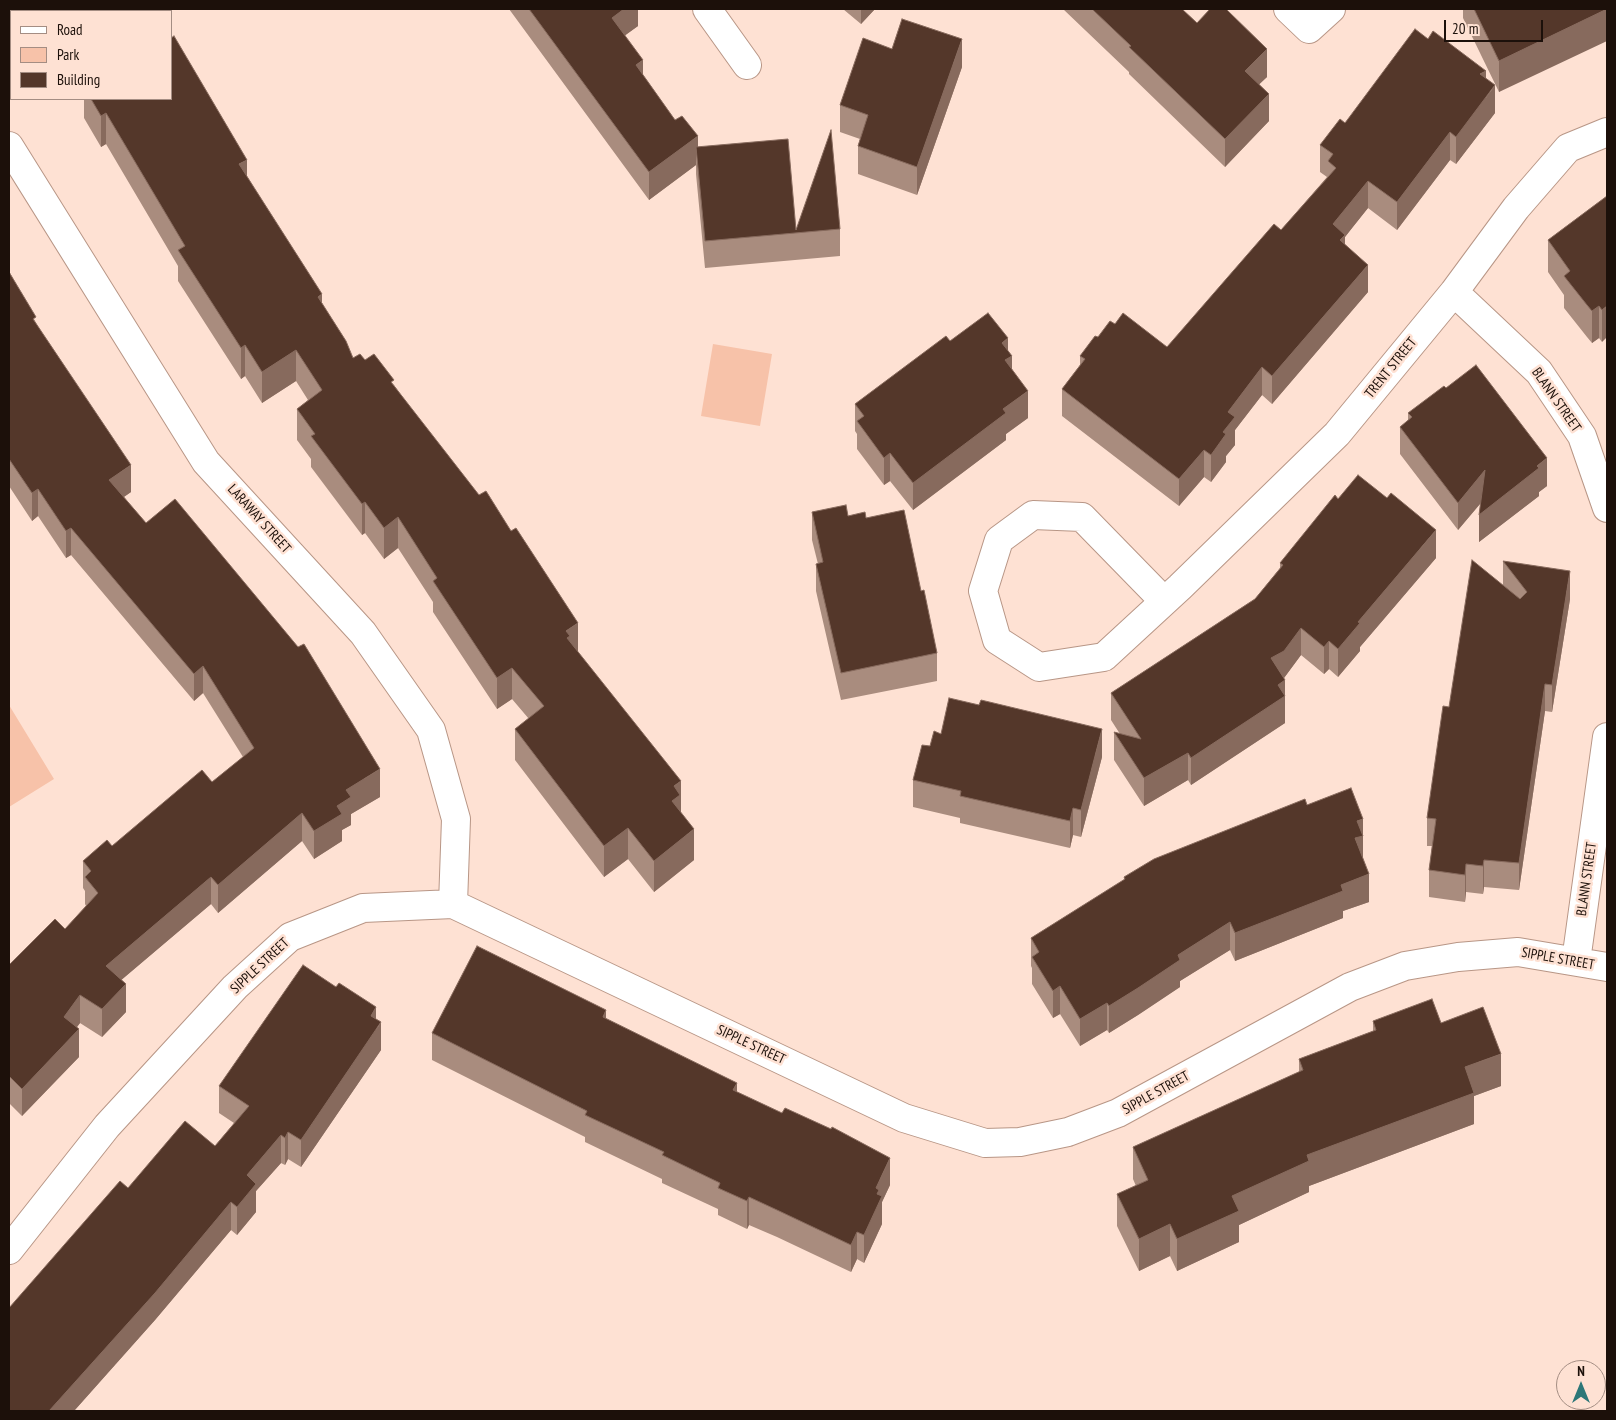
<!DOCTYPE html>
<style>
body{margin:0}
#map{position:relative;width:1616px;height:1420px;overflow:hidden;background:#fee1d3;font-family:"PT Sans Narrow",sans-serif}
canvas{display:block}
.frame{position:absolute;inset:0;border:10px solid #1c100a;pointer-events:none}
.legend{position:absolute;left:10px;top:10px;width:162px;height:90px;box-sizing:border-box;background:#fee1d3;border:1px solid #a48d83;margin:0;padding:6px 9px;list-style:none;font-size:15px;color:#1c100a}
.legend li{display:flex;align-items:center;gap:10px;height:25px}
.legend b{width:25px;border:1px solid #a48d83}
.north{position:absolute;left:1556px;top:1360px;width:50px;height:50px;box-sizing:border-box;background:#fee1d3;border:1px solid #a48d83;border-radius:50%;rotate:0deg;font-size:14px;font-weight:700;line-height:20px;text-align:center;color:#1c100a}
.north::after{content:'';display:block;margin:auto;width:18px;height:22px;background:#2d7778;clip-path:polygon(50% 0,100% 100%,50% 72%,0 100%)}
.scale{position:absolute;left:1444px;top:20px;width:99px;height:22px;box-sizing:border-box;border:2px solid #1c100a;border-top:0;padding-left:6px;font-size:15px;line-height:18px;white-space:nowrap;color:#1c100a;-webkit-text-stroke:4px #fee1d3;paint-order:stroke}
</style>
<div id="map">
<canvas width="1616" height="1420"></canvas>
<div class="frame"></div>
<ul class="legend">
<li><b style="height:6px;background:#fff"></b>Road</li>
<li><b style="height:14px;background:#f7c2a9"></b>Park</li>
<li><b style="height:14px;background:#54372a"></b>Building</li>
</ul>
<div class="north">N</div>
<div class="scale">20 m</div>
</div>
<script>
const c = document.querySelector('canvas').getContext('2d');
c.lineJoin = 'round';
function paint(path, color) { c.fillStyle = color; c.fill(path, 'evenodd'); }
const shape = rows => new Path2D(rows.map(r => 'M' + r).join(''));
function strokePath(path, color, width, dash) { c.strokeStyle = color; c.lineWidth = width; c.lineCap = dash ? 'butt' : 'round'; c.setLineDash(dash || []); c.stroke(path); }
function write(font, color, halo, rows, align = 'center') {
  c.font = font + ' "PT Sans Narrow",sans-serif'; c.lineWidth = 5; c.setLineDash([]); c.textBaseline = 'middle'; c.strokeStyle = halo; c.fillStyle = color; for (const [text, x, y, turn = 0] of rows) {
    c.save(); c.translate(x, y); c.rotate((+turn || 0) * Math.PI / 180); c.textAlign = isNaN(turn) ? turn : align; if (halo) c.strokeText(text, 0, 0); c.fillText(text, 0, 0); c.restore();
  }
}
const green = shape([
 [713,344,772,354,760,426,701,416],
 [9,705,54,779,9,807]
]);
const minor = shape([
 [707,9,747,65],
 [1288,9,1309,29,1331,9],
 [9,146,206,462,363,633,431,730,456,819,453,904],
 [1454,292,1539,372,1582,436,1607,508],
 [1164,601,1082,517,1033,515,999,540,983,591,997,640,1039,667,1104,657,1180,587,1337,434,1454,292,1516,208,1568,148,1607,132],
 [1576,961,1607,737],
 [9,1250,107,1126,235,987,290,937,363,908,453,904,904,1118,985,1143,1020,1142,1068,1132,1118,1113,1350,987,1405,966,1458,957,1518,952,1607,967]
]);
const wall = shape([
 [509,9,638,9,638,26,625,35,643,75,675,120,698,147,796,230,840,229,840,256,705,268,696,174,696,165,649,200],
 [843,9,875,9,861,24],
 [1063,9,1182,9,1197,23,1267,77,1259,84,1269,121,1225,167,1129,74,1129,72],
 [1463,9,1607,9,1499,92,1463,18],
 [1428,39,1486,78,1495,113,1456,164,1450,160,1397,230,1368,208,1351,229,1345,237,1345,245,1368,292,1272,404,1262,395,1235,430,1235,445,1226,456,1226,462,1211,482,1204,477,1179,506,1062,416,1062,389,1080,365,1080,356,1098,337,1115,324,1167,347,1281,230,1327,177,1320,172,1320,145,1345,123],
 [892,49,962,67,917,195,858,174,858,146,860,139,840,132,840,105],
 [84,99,171,99,247,176,322,303,353,358,365,360,394,385,578,652,681,812,680,812,694,860,654,892,628,859,604,877,515,760,515,729,529,719,512,699,497,709,433,612,433,602,398,548,384,559,365,533,362,535,311,467,311,459,297,440,297,409,308,400,296,381,262,403,245,376,241,379,178,281,178,266,106,144,101,147,84,118],
 [1607,196,1602,342,1599,338,1592,343,1587,337,1564,308,1564,295,1548,272,1548,240],
 [9,271,36,323,131,492,124,497,380,797,351,814,351,825,342,830,342,841,314,859,302,841,218,913,211,904,121,980,126,1012,102,1037,80,1023,77,1027,79,1057,22,1116,9,1103,9,965,65,929,86,906,85,904,85,891,83,888,83,861,112,846,212,782,243,757,203,693,194,701,71,555,66,558,38,516,32,521,9,486],
 [950,341,1008,351,1012,369,1028,418,1006,434,1006,440,913,510,890,481,884,485,857,449,857,434,855,431,855,404],
 [1408,413,1547,486,1539,492,1539,496,1479,542,1480,504,1458,530,1400,454,1400,427,1408,420],
 [1338,499,1436,558,1360,647,1360,651,1338,677,1329,669,1324,674,1301,655,1284,678,1285,723,1191,785,1188,780,1144,806,1114,760,1114,732,1120,734,1111,720,1111,693,1255,599,1280,568,1280,563],
 [812,512,866,518,921,591,937,653,937,681,841,700,816,591,816,564,818,564,812,540],
 [1503,561,1570,599,1552,712,1545,711,1519,890,1484,887,1483,894,1466,892,1465,902,1429,897,1429,870,1432,846,1427,846,1427,818,1449,707,1503,585],
 [941,734,1102,757,1081,837,1073,835,1070,848,960,823,960,818,913,807,913,780,930,746],
 [1307,805,1363,858,1369,902,1343,911,1343,918,1235,961,1230,950,1180,981,1180,987,1138,1015,1109,1033,1107,1030,1080,1046,1060,1014,1053,1018,1032,984,1032,968,1031,966,1031,938,1124,880,1124,877],
 [376,1019,381,1050,301,1167,288,1159,285,1165,281,1163,256,1191,256,1212,237,1235,231,1230,155,1320,74,1411,9,1411,128,1188,215,1146,234,1123,219,1113,219,1086],
 [606,1019,737,1092,890,1185,882,1202,882,1224,864,1263,857,1259,851,1272,777,1237,749,1225,747,1229,718,1215,718,1209,662,1183,662,1179,585,1142,585,1137,432,1060,432,1033],
 [1373,1021,1441,1023,1501,1086,1474,1096,1474,1124,1309,1186,1309,1192,1239,1225,1239,1242,1177,1271,1170,1256,1139,1271,1117,1226,1117,1194,1136,1186,1133,1179,1133,1147,1299,1072,1299,1059,1373,1031]
]);
const shadedWall = shape([
 [53,9,60,9,57,11,53,11],
 [624,9,638,9,638,26,612,45,612,18],
 [861,9,875,9,861,24],
 [1607,9,1607,41,1499,92,1499,61],
 [962,39,962,67,917,195,917,167],
 [1267,49,1267,77,1245,98,1245,71],
 [643,60,643,87,636,65],
 [1486,71,1486,98,1495,85,1495,113,1456,164,1456,137,1480,74],
 [1269,94,1269,121,1225,167,1225,139],
 [106,113,106,144,101,147,101,116],
 [1450,132,1450,160,1397,230,1397,202],
 [698,136,698,163,696,147,696,165,649,200,649,172],
 [247,160,247,191,239,164],
 [1368,181,1368,208,1345,237,1345,262,1333,224],
 [1368,265,1368,292,1272,404,1272,376],
 [322,294,322,325,318,297],
 [1599,306,1599,338,1592,343,1592,311],
 [1607,306,1607,337,1602,342,1602,310],
 [1008,338,1008,358,1012,356,1012,383,1005,388,1002,343],
 [245,345,245,376,241,379,241,348],
 [296,350,296,381,262,403,262,372],
 [1262,367,1262,395,1235,430,1235,445,1226,456,1226,462,1211,482,1211,455,1223,432,1228,412],
 [1028,391,1028,418,1006,434,1006,440,913,510,913,483,1003,409],
 [1204,450,1204,477,1179,506,1179,479],
 [890,453,890,481,884,485,884,458],
 [1547,458,1547,486,1539,492,1539,496,1479,542,1479,515,1537,466],
 [131,465,131,492,109,507,109,480],
 [1485,470,1485,498,1458,530,1458,503],
 [38,489,38,516,32,521,32,493],
 [365,502,365,533,362,535,362,504],
 [398,517,398,548,384,559,384,528],
 [71,528,71,555,66,558,66,531],
 [1436,530,1436,558,1360,647,1360,651,1338,677,1338,649,1358,622],
 [1570,571,1570,599,1552,712,1552,685],
 [578,623,578,654,570,659,566,631],
 [1301,628,1301,655,1284,678,1271,658],
 [1329,641,1329,669,1324,674,1324,647],
 [203,666,203,693,194,701,194,674],
 [512,668,512,699,497,709,497,678],
 [1285,680,1285,723,1191,785,1191,758,1278,685],
 [1545,684,1545,711,1519,890,1519,863],
 [1102,729,1102,757,1081,837,1081,810],
 [1188,753,1188,780,1144,806,1144,778],
 [380,769,380,797,351,814,351,825,342,830,342,841,314,859,314,831,337,806,346,790],
 [681,781,681,812,680,812,672,801,674,786],
 [1073,808,1073,835,1070,848,1070,821],
 [302,813,302,841,218,913,218,885],
 [1363,819,1363,863,1355,838,1357,821],
 [628,828,628,859,604,877,604,846],
 [694,829,694,860,654,892,654,861],
 [1484,860,1484,887,1483,894,1483,866],
 [1466,864,1466,892,1465,902,1465,875],
 [1369,874,1369,902,1343,911,1343,918,1235,961,1235,933,1341,885],
 [211,877,211,904,106,993,106,966],
 [1230,922,1230,950,1180,981,1180,987,1138,1015,1109,1033,1109,1006,1178,955],
 [126,984,126,1012,102,1037,102,1009],
 [1060,986,1060,1014,1053,1018,1053,991],
 [80,995,80,1023,64,1044,64,1017],
 [1107,1003,1107,1030,1080,1046,1080,1019],
 [376,1007,376,1030,381,1022,381,1050,301,1167,301,1140],
 [606,1010,606,1038,603,1017],
 [79,1029,79,1057,22,1116,22,1089],
 [1501,1054,1501,1086,1474,1096,1474,1124,1309,1186,1309,1192,1239,1225,1239,1242,1177,1271,1177,1239,1232,1196,1465,1067],
 [737,1083,737,1111,733,1090],
 [288,1132,288,1159,285,1165,285,1138],
 [281,1135,281,1163,256,1191,256,1212,237,1235,237,1207,247,1175],
 [890,1158,890,1185,882,1202,882,1224,864,1263,864,1235,876,1188],
 [749,1197,749,1225,747,1229,747,1201],
 [231,1202,231,1230,155,1320,74,1411,49,1411],
 [1170,1224,1170,1256,1139,1271,1139,1239],
 [857,1232,857,1259,851,1272,851,1245]
]);
const building = shape([
 [529,9,624,9,612,18,643,60,636,65,675,120,682,116,698,136,649,172,529,9],
 [1092,9,1182,9,1197,23,1210,9,1226,9,1267,49,1245,71,1269,94,1225,139,1129,47,1131,46,1092,9],
 [1474,9,1607,9,1499,61,1474,9],
 [902,19,962,39,917,167,858,146,868,115,840,105,863,38,892,49,902,19],
 [1415,29,1428,39,1433,31,1486,71,1480,74,1495,85,1456,137,1450,132,1397,202,1368,181,1351,202,1333,224,1345,235,1340,240,1368,265,1272,376,1262,367,1228,412,1235,417,1223,432,1226,434,1211,455,1204,450,1179,479,1062,389,1085,359,1080,356,1095,336,1098,337,1110,321,1115,324,1123,313,1167,347,1274,224,1281,230,1336,168,1328,161,1333,154,1320,145,1340,119,1345,123,1415,29],
 [174,36,247,160,239,164,322,294,318,297,346,341,353,358,360,354,365,360,374,354,394,380,391,382,479,495,486,491,511,531,516,528,578,623,566,631,570,636,567,638,681,781,674,786,680,795,672,801,694,829,654,861,628,828,604,846,515,729,544,706,512,668,497,678,433,581,437,578,398,517,384,528,365,502,362,504,311,436,315,434,297,409,322,390,296,350,262,372,245,345,241,348,178,250,185,246,106,113,101,116,91,99,171,99,171,38,174,36],
 [831,130,840,229,705,241,696,147,788,139,796,230,831,130],
 [1607,196,1607,306,1602,310,1599,306,1592,311,1587,305,1564,276,1570,271,1548,240,1607,196],
 [9,272,36,317,33,319,131,465,109,480,146,523,175,499,298,647,304,644,380,769,346,790,351,797,337,806,342,814,314,831,302,813,218,885,211,877,106,966,126,984,102,1009,80,995,64,1017,79,1029,22,1089,9,1076,9,965,55,919,65,929,98,893,85,877,91,871,83,861,107,840,112,846,202,770,212,782,254,748,203,666,194,674,71,528,66,531,38,489,32,493,9,459,9,272],
 [988,313,1008,338,1002,343,1012,356,1005,360,1028,391,1003,409,1006,413,913,483,890,453,884,458,857,421,864,416,855,404,946,336,950,341,988,313],
 [1476,365,1547,458,1537,466,1539,468,1479,515,1485,470,1458,503,1400,427,1412,417,1408,413,1444,386,1446,388,1476,365],
 [1358,475,1387,498,1391,493,1436,530,1358,622,1360,623,1338,649,1329,641,1324,647,1301,628,1284,651,1271,658,1285,680,1278,685,1285,696,1191,758,1188,753,1144,778,1114,732,1141,739,1111,693,1255,599,1283,565,1280,563,1335,495,1338,499,1358,475],
 [846,505,848,516,865,512,866,518,904,510,921,591,924,590,937,653,841,673,816,564,823,562,812,512,846,505],
 [1472,560,1520,599,1527,592,1503,561,1570,571,1552,685,1545,684,1519,863,1484,860,1483,866,1466,864,1465,875,1429,870,1436,819,1427,818,1443,706,1449,707,1472,560],
 [949,698,979,705,981,700,1102,729,1081,810,1073,808,1070,821,960,796,961,791,913,780,922,745,930,746,934,731,941,734,949,698],
 [1351,788,1363,819,1357,821,1363,836,1355,838,1369,874,1341,885,1343,891,1235,933,1230,922,1178,955,1180,960,1138,988,1109,1006,1107,1003,1080,1019,1060,986,1053,991,1032,957,1039,952,1031,938,1125,879,1124,877,1154,859,1305,799,1307,805,1351,788],
 [477,946,606,1010,603,1017,737,1083,733,1090,782,1113,785,1108,831,1129,832,1127,890,1158,876,1188,879,1190,877,1194,882,1196,864,1235,857,1232,851,1245,777,1210,749,1197,747,1201,718,1188,720,1183,662,1155,664,1152,585,1115,587,1111,432,1033,477,946],
 [303,965,336,987,339,983,376,1007,371,1016,381,1022,301,1140,288,1132,285,1138,281,1135,247,1175,256,1184,237,1207,231,1202,155,1293,49,1411,9,1411,9,1308,120,1181,128,1188,185,1121,215,1146,249,1106,219,1086,303,965],
 [1432,999,1441,1023,1483,1007,1501,1054,1465,1067,1474,1093,1307,1155,1309,1161,1232,1196,1239,1211,1177,1239,1170,1224,1139,1239,1117,1194,1148,1180,1133,1147,1303,1070,1299,1059,1376,1030,1373,1021,1432,999]
]);
const streetNames = [
 ["TRENT STREET",1391,368,-51],
 ["BLANN STREET",1556,400,55],
 ["LARAWAY STREET",259,519,48],
 ["BLANN STREET",1587,879,-82],
 ["SIPPLE STREET",1558,959,10],
 ["SIPPLE STREET",260,966,-43],
 ["SIPPLE STREET",751,1045,25],
 ["SIPPLE STREET",1156,1093,-29]
];
paint(green, '#f7c2a9');
strokePath(minor, '#b89686', 30);
strokePath(minor, '#fff', 28);
paint(wall, '#a98c7e');
paint(shadedWall, '#876a5d');
paint(building, '#54372a');
strokePath(building, '#876a5d', 1);
write('14px', '#1c100a', '#fee1d3', streetNames);
</script>
